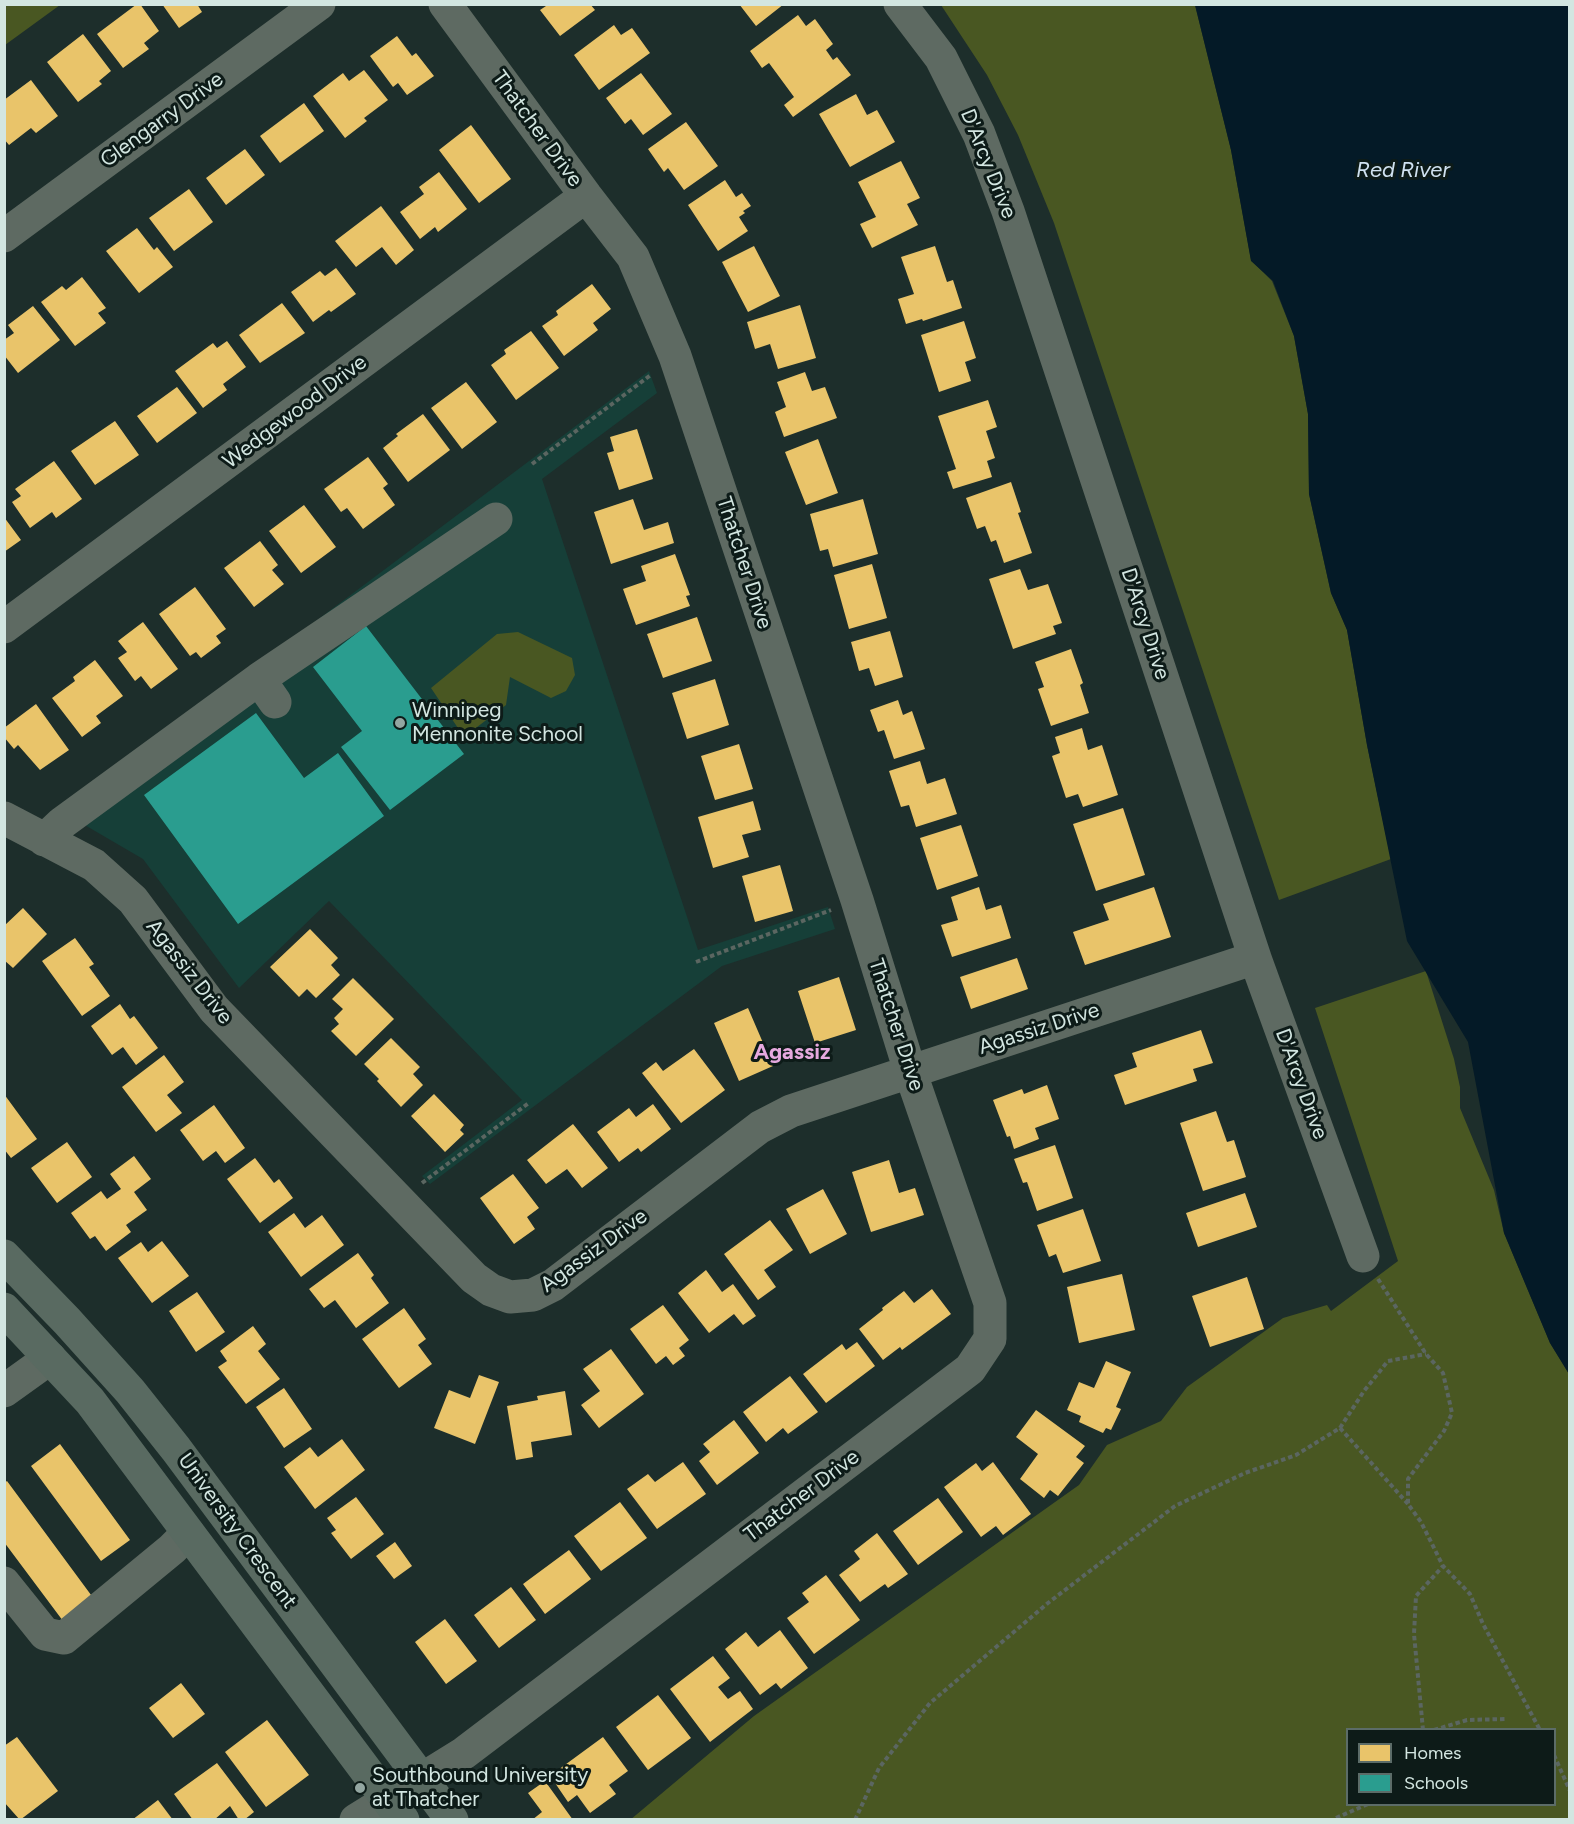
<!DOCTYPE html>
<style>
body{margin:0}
#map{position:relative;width:1574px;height:1824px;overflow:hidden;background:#1d2e2b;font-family:Figtree,sans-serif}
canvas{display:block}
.frame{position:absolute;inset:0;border:6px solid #d3e6e1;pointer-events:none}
.legend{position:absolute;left:1346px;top:1728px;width:210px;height:78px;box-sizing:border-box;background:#0d1b18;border:2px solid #5c6c68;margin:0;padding:8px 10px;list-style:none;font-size:18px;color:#d3e6e1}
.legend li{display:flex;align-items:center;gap:12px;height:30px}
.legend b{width:30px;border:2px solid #5c6c68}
</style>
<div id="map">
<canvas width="1574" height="1824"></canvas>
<div class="frame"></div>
<ul class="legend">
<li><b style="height:16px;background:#e9c46a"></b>Homes</li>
<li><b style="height:16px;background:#2a9d8f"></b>Schools</li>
</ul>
</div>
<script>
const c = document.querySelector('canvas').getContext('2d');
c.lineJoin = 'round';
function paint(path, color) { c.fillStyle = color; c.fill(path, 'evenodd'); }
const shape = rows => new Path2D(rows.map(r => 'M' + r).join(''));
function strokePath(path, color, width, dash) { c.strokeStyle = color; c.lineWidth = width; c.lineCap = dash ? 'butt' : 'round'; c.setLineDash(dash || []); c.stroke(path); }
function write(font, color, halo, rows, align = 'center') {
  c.font = font + ' Figtree,sans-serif'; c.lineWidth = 6; c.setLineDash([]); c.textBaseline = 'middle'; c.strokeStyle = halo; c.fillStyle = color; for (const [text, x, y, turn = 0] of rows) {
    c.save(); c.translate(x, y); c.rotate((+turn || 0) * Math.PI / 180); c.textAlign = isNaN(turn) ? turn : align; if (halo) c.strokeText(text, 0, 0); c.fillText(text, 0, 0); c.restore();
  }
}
const built = shape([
 [649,371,657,393,542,479,698,950,828,907,835,929,722,966,430,1184,422,1176,522,1100,329,901,239,988,143,859,59,810,272,654]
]);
const green = shape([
 [5,4,60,4,60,5,5,45],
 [941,5,1195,5,1231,150,1251,260,1272,281,1294,336,1308,414,1309,494,1331,593,1347,630,1367,745,1391,859,1279,900,1054,223,1018,135,987,75],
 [518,632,572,658,575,675,566,691,551,698,510,677,506,705,464,737,431,688,497,634],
 [1426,971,1454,1059,1460,1087,1460,1108,1494,1190,1504,1233,1550,1343,1569,1374,1569,1819,630,1820,754,1716,1079,1485,1107,1445,1161,1421,1187,1387,1283,1318,1327,1305,1331,1311,1398,1261,1315,1008],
 [1348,1730,1554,1730,1554,1804,1348,1804]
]);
const water = shape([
 [1195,5,1569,5,1569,1374,1550,1343,1504,1233,1468,1042,1407,941,1367,745,1347,630,1331,593,1309,494,1308,414,1294,336,1273,281,1251,261,1231,150]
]);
const homes = shape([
 [137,4,140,4,159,31,144,43,149,49,123,68,97,34],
 [162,4,197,4,202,12,179,28],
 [545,4,590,4,595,10,560,36,540,10,546,6],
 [739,4,784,4,756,26],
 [798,15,806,26,815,19,833,44,826,50,833,60,837,57,851,75,793,117,784,105,794,97,769,63,762,68,750,51],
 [614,25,621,35,632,28,650,53,599,90,574,55],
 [83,34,111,71,99,81,102,84,78,102,47,62],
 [397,36,412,56,416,53,434,76,407,95,398,83,393,87,370,56],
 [364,70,388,100,364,118,367,121,345,138,313,96,343,73,349,81],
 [641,73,672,114,643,135,631,119,625,124,606,98],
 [31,80,58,116,36,133,31,128,9,145,4,139,4,100],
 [856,94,867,115,877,110,895,142,850,167,819,114],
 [304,103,324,131,280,163,260,136],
 [686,122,718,166,684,190,668,168,664,172,648,149],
 [471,125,511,179,479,203,439,150],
 [245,149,265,175,226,205,206,178],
 [901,161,920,198,907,204,918,225,872,248,860,224,876,217,858,182],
 [439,172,467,209,438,232,435,227,420,239,400,212,424,194,419,187],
 [725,180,736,197,742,193,751,206,743,211,745,213,739,217,748,231,718,251,688,205],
 [189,189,213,222,174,251,149,218],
 [381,206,414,250,396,265,382,247,356,267,335,241],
 [137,228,154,250,157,247,173,267,139,293,106,251],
 [754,246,780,296,748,312,722,262],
 [935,246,947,282,953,280,962,308,923,321,922,319,906,324,898,299,914,294,901,257],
 [336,268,356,294,331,312,329,310,313,322,291,292,320,271,325,276],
 [82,277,106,308,98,313,106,323,75,346,41,302,62,286,66,290],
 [592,284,611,309,593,323,598,330,564,356,542,326,558,315,556,311],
 [282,303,305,333,260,363,239,335],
 [800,305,816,358,778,369,770,344,755,349,747,322],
 [33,306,60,340,18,373,4,355,4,340,14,333,8,325],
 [964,321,976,358,965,362,971,381,939,392,921,335],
 [531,331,559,368,516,400,491,365,506,354,504,350],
 [227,341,246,367,223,384,227,390,203,408,175,371,213,343,217,348],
 [805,372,812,391,825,387,837,418,784,437,775,412,786,407,777,382],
 [466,382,497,422,462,449,431,408],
 [177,387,197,413,157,443,137,416],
 [988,400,997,427,986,431,995,458,987,461,992,477,953,489,947,472,956,469,938,416],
 [423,414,450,450,408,482,383,448,398,436,396,434],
 [115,421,139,455,95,485,71,451],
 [637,429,653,479,619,490,607,453,614,451,610,437],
 [818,439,838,493,806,505,785,452],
 [368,457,388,484,383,488,395,505,363,529,347,508,341,512,324,489],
 [54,461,82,499,56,518,52,512,30,528,12,502,21,496,15,489],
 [1011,482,1021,512,1018,513,1032,553,1004,563,996,540,991,542,985,526,977,529,966,498],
 [633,499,644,530,668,522,674,543,611,564,594,512],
 [863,499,878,554,833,567,828,549,820,551,810,514],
 [304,505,336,547,301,573,269,531],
 [4,517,21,540,4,552],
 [260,541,278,565,272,570,284,584,254,607,224,568],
 [675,554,690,595,686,596,690,606,636,625,623,589,646,581,641,566],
 [872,564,887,618,849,629,834,575],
 [1020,569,1028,590,1048,584,1062,623,1053,626,1056,634,1013,649,989,579],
 [195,587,226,629,216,636,221,643,201,658,196,652,190,656,159,614],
 [697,617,712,661,663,678,647,634],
 [143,622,178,669,151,689,141,676,135,681,118,658,127,652,118,641],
 [890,631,903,677,875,686,869,668,859,671,851,642],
 [1071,649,1083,683,1080,685,1089,713,1051,726,1038,689,1044,687,1035,662],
 [95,660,123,696,96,716,101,723,82,737,52,698,75,681,73,677],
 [715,679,729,725,687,739,672,693],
 [898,700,903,715,912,711,925,749,894,759,884,730,878,732,870,710],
 [36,704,69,750,40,770,18,745,14,749,4,737,4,728],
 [1082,728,1088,750,1102,745,1118,795,1083,807,1078,794,1066,798,1052,756,1060,753,1055,737],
 [739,744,753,789,715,800,701,756],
 [920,761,927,784,945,778,957,814,916,827,909,805,901,807,889,771],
 [753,801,761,830,742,835,749,857,713,868,698,817],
 [1123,808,1145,875,1096,891,1073,824],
 [961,825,978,876,937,890,920,838],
 [780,865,793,911,755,922,742,876],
 [979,887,986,910,1001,905,1011,938,952,957,941,925,958,920,951,897],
 [1154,887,1171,937,1085,965,1073,932,1109,920,1103,904],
 [23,908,47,934,13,968,4,960,4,926],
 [310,929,338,958,331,965,340,975,316,998,307,989,299,997,270,967],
 [75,938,94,964,89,967,110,996,82,1016,42,961],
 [1017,958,1028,989,971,1009,960,977],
 [839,977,856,1030,815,1043,798,991],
 [353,978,394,1019,356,1056,331,1031,339,1024,334,1018,343,1009,332,999],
 [120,1004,130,1019,134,1016,158,1048,136,1065,123,1047,112,1055,91,1026],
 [748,1008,773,1066,739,1081,714,1023],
 [1201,1030,1213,1063,1193,1069,1197,1081,1125,1105,1114,1075,1137,1067,1132,1053],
 [391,1038,420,1067,413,1074,423,1085,401,1107,377,1081,379,1079,364,1064],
 [694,1049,725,1090,681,1123,642,1073,656,1062,663,1071],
 [164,1055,184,1082,167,1095,182,1113,156,1132,122,1087],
 [1047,1085,1059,1119,1035,1128,1039,1139,1014,1149,1010,1136,1007,1137,993,1100,1022,1089,1024,1094],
 [4,1094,37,1139,11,1158,4,1149],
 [434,1094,464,1125,460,1130,464,1134,445,1152,411,1116],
 [653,1104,671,1129,641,1152,638,1148,619,1162,597,1132,629,1108,636,1117],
 [214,1105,245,1148,225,1163,216,1151,203,1161,180,1130],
 [1216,1111,1227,1142,1234,1140,1246,1177,1203,1191,1180,1123],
 [573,1124,608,1168,582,1188,567,1169,546,1184,527,1160],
 [67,1142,92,1177,57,1203,31,1168],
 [1055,1145,1073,1198,1037,1211,1027,1182,1023,1183,1014,1159],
 [134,1156,151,1179,134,1192,147,1210,126,1225,131,1232,106,1251,95,1236,90,1239,71,1213,101,1191,107,1199,121,1189,110,1174],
 [255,1158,274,1183,279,1179,293,1198,260,1223,227,1179],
 [889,1160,899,1193,915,1188,924,1215,871,1232,852,1172],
 [513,1174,539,1208,527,1217,535,1229,514,1244,480,1198],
 [823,1189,847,1234,810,1254,786,1209],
 [1245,1193,1257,1227,1198,1247,1186,1213],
 [1083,1209,1101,1261,1063,1273,1056,1254,1049,1257,1037,1225],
 [294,1213,305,1228,322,1215,344,1245,301,1277,268,1232],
 [770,1220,793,1250,764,1270,776,1287,758,1300,724,1254],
 [162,1241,189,1276,152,1303,118,1258,141,1242,148,1252],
 [358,1253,374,1275,371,1278,389,1303,356,1328,335,1300,324,1308,309,1289],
 [706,1270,722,1292,733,1284,756,1316,743,1325,734,1314,709,1333,678,1293],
 [1122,1274,1135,1330,1079,1343,1067,1287],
 [1247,1277,1264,1329,1210,1347,1192,1296],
 [932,1289,951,1314,902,1350,900,1347,883,1360,859,1329,883,1310,882,1308,904,1291,914,1303],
 [197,1292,225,1332,196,1352,169,1311],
 [663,1305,689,1340,679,1348,685,1356,673,1365,666,1356,656,1364,630,1329],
 [404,1308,426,1339,418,1345,432,1364,399,1388,362,1339],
 [253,1326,266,1344,258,1351,280,1379,246,1404,218,1367,227,1361,220,1351],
 [857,1342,875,1366,826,1403,803,1374,842,1344,846,1350],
 [611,1349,644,1394,599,1428,581,1405,600,1391,583,1369],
 [1106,1361,1131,1372,1116,1407,1121,1409,1111,1430,1106,1428,1103,1433,1079,1422,1081,1416,1067,1410,1079,1382,1094,1388],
 [479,1375,499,1382,475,1444,434,1428,449,1390,470,1398],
 [790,1376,818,1412,788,1434,783,1428,766,1442,743,1412],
 [284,1388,312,1429,284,1448,256,1407],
 [565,1391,572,1435,531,1442,533,1457,516,1460,507,1406,538,1400,537,1396],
 [1036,1410,1085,1446,1076,1457,1084,1463,1058,1496,1050,1490,1044,1498,1020,1479,1038,1454,1016,1437],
 [734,1420,759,1453,717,1485,699,1461,710,1452,703,1444],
 [342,1439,365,1470,315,1509,284,1467,310,1447,318,1457],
 [60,1444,130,1540,101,1561,31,1466],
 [683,1462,706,1494,657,1529,627,1489,648,1474,655,1482],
 [993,1462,1031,1514,1003,1535,996,1526,981,1537,944,1487,976,1463,982,1471],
 [7,1481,94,1599,63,1621,4,1542,4,1483],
 [356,1497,384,1534,351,1559,331,1533,336,1530,327,1518],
 [938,1498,963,1532,918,1565,893,1531],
 [620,1502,647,1538,601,1571,574,1536],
 [877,1533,908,1574,888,1588,885,1584,860,1602,839,1575,860,1559,854,1551],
 [395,1542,412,1566,394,1579,376,1556],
 [569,1550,591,1579,545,1614,523,1584],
 [826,1575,860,1620,814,1654,787,1618,809,1602,802,1593],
 [511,1587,536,1620,499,1648,474,1615],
 [445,1619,477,1661,446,1684,415,1642],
 [780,1630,808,1668,781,1689,776,1683,760,1695,725,1649,746,1632,758,1647],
 [713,1656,730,1678,718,1687,728,1699,740,1691,753,1709,710,1742,670,1689],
 [181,1683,205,1714,173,1738,149,1708],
 [658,1695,691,1738,648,1770,616,1727],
 [267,1720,309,1775,266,1807,225,1752],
 [17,1737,58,1791,20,1820,4,1802,4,1746],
 [603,1737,628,1771,609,1785,616,1794,590,1813,577,1795,568,1802,553,1780,561,1774,558,1770],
 [217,1763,254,1812,244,1820,239,1820,230,1806,214,1820,193,1820,174,1794],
 [545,1781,573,1820,532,1820,542,1812,528,1793],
 [158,1800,173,1820,132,1820]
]);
const schools = shape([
 [366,626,464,754,390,810,341,747,362,731,313,667],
 [256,713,304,778,338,753,384,816,238,924,144,795]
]);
const path = shape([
 [532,464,652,374],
 [696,962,831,910],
 [422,1183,530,1102],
 [1378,1279,1426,1354,1443,1373,1452,1413,1444,1431,1408,1479,1408,1504,1421,1522,1443,1566,1470,1594,1483,1624,1540,1730],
 [1340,1428,1408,1504],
 [1423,1730,1414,1634,1416,1596,1443,1566],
 [1434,1730,1467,1720,1505,1719],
 [1554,1755,1570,1791],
 [1336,1818,1368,1804],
 [855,1820,879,1768,930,1703,1048,1603,1175,1506,1245,1473,1296,1455,1340,1428,1364,1391,1388,1361,1426,1354]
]);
const minor = shape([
 [900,4,941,58,979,134,1008,211,1255,958,1363,1256],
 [4,236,319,4],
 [4,627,586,196],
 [259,679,275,702],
 [4,818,94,865,133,900,214,1009,474,1278,491,1290,510,1297,533,1295,553,1285,760,1127,791,1111,1255,958],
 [44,840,62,823,259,679,496,519],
 [4,1391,50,1358],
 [4,1583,45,1634,64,1638,172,1549,188,1533],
 [356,1820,464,1753,970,1369,990,1339,990,1303,910,1071,857,900,675,356,633,257,586,196,445,4]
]);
const major = shape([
 [4,1256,67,1321,130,1391,176,1449,452,1820],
 [4,1309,90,1401,403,1820]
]);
const markers = [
 [400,723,6,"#93a6a1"],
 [360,1788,6,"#93a6a1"]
];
const streetNames = [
 ["Glengarry Drive",162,120,-36],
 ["Thatcher Drive",537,129,54],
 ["D'Arcy Drive",988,164,68],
 ["Wedgewood Drive",295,412,-37],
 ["Thatcher Drive",744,563,72],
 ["D'Arcy Drive",1145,624,72],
 ["Agassiz Drive",189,972,52],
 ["Thatcher Drive",896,1025,72],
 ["Agassiz Drive",1039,1029,-18],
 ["D'Arcy Drive",1301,1084,70],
 ["Agassiz Drive",594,1251,-36],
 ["Thatcher Drive",802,1496,-37],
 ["University Crescent",237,1531,54]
];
const poiNames = [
 ["Winnipeg",412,711],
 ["Mennonite School",412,735],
 ["Southbound University",372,1776],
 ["at Thatcher",372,1800]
];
const waterNames = [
 ["Red River",1403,171]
];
const neighbourhoodNames = [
 ["Agassiz",792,1053]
];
paint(built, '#163f38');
paint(green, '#495722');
paint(water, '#041a27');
paint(homes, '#e9c46a');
paint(schools, '#2a9d8f');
strokePath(path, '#5b6661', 4, [4.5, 3]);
strokePath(minor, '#5e6a62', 33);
strokePath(major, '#596a61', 33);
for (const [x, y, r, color] of markers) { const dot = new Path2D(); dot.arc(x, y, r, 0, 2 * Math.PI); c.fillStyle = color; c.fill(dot); strokePath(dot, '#0d1b18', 2); }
write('21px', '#d3e6e1', '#0d1b18', streetNames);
write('21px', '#d3e6e1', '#0d1b18', poiNames, 'left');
write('italic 22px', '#d0e2f0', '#0d1b18', waterNames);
write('bold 22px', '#e6a9df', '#0d1b18', neighbourhoodNames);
</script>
